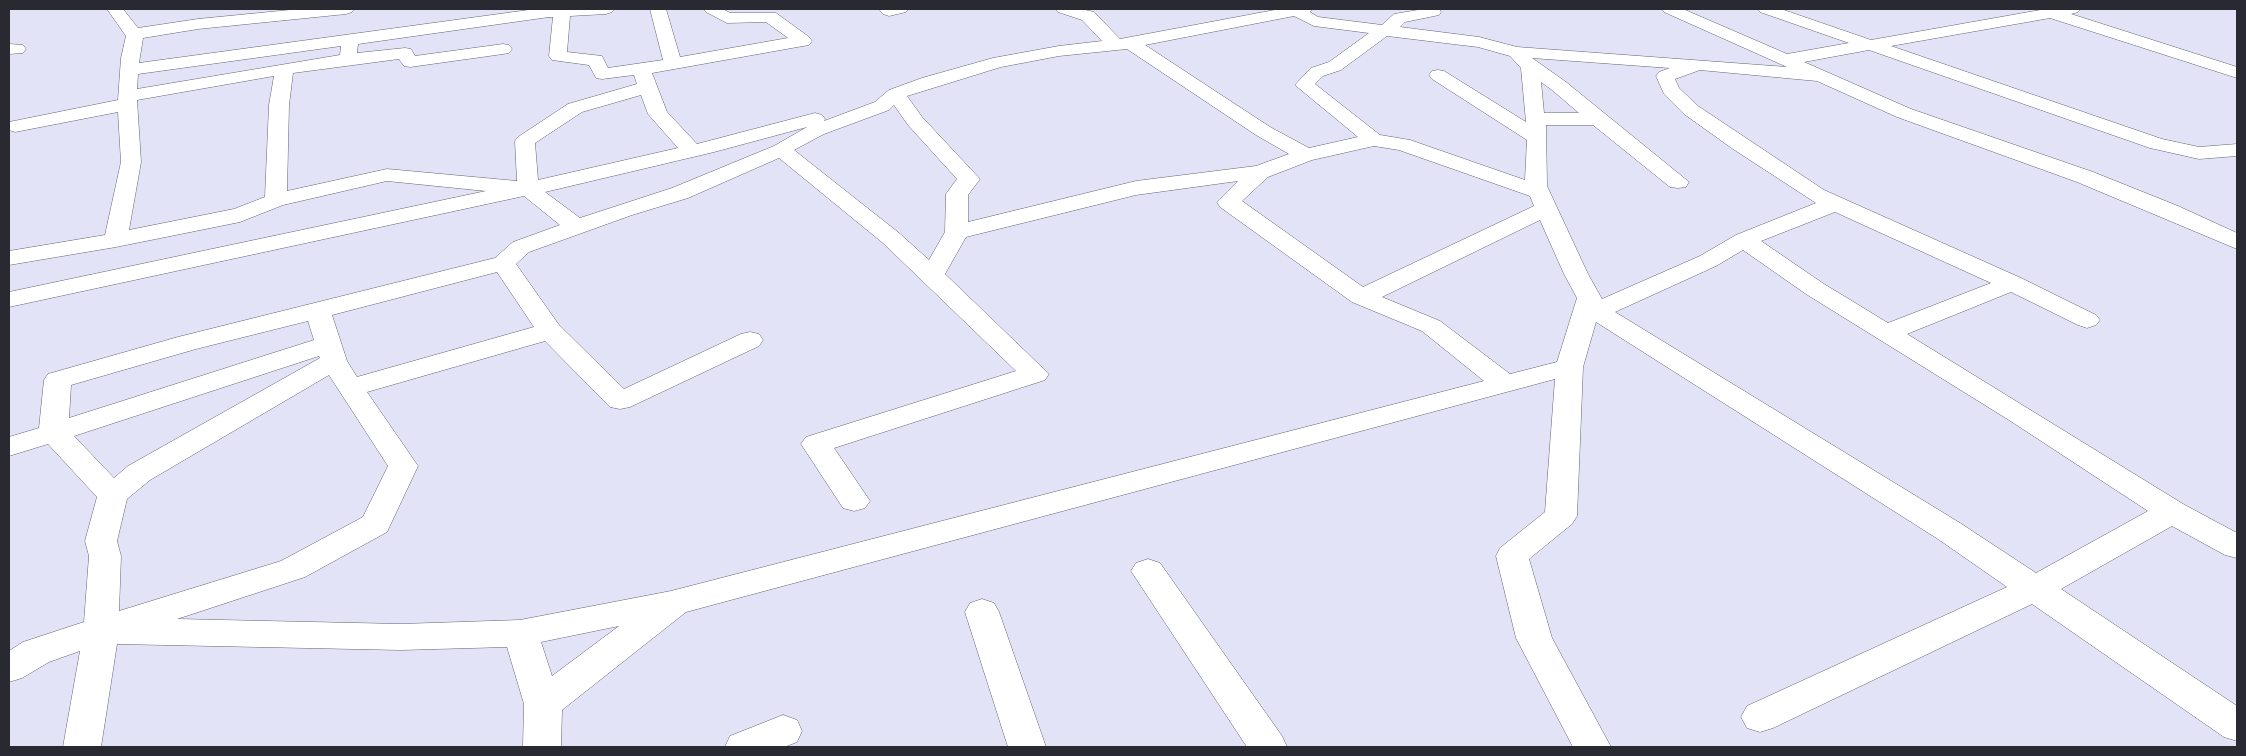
<!DOCTYPE html>
<style>
body{margin:0}
#map{position:relative;width:2246px;height:756px;overflow:hidden;background:#e2e3f6;font-family:Helvetica,sans-serif}
canvas{display:block}
.frame{position:absolute;inset:0;border:10px solid #292a31;pointer-events:none}
</style>
<div id="map">
<canvas width="2246" height="756"></canvas>
<div class="frame"></div>
</div>
<script>
const c = document.querySelector('canvas').getContext('2d');
c.lineJoin = 'round';
const shape = rows => new Path2D(rows.map(r => 'M' + r).join(''));
function strokePath(path, color, width, dash) { c.strokeStyle = color; c.lineWidth = width; c.lineCap = dash ? 'butt' : 'round'; c.setLineDash(dash || []); c.stroke(path); }
function paint(path, color) { c.fillStyle = color; c.fill(path, 'evenodd'); }
const minor = shape([
 [107,9,123,9,138,28,198,19,300,9,354,9,352,12,346,14,198,29,143,38,139,63,536,9,614,9,612,12,606,14,570,16,567,52,602,56,608,68,663,60,650,9,666,9,680,57,788,38,766,22,727,23,706,12,704,9,723,9,730,13,776,13,809,37,812,41,809,45,803,46,652,73,667,112,697,144,815,113,822,115,825,119,824,121,875,102,889,90,922,78,993,58,1059,46,1102,41,1082,20,1058,12,1056,9,1081,9,1094,12,1120,39,1280,9,1312,9,1310,12,1318,17,1382,25,1394,14,1424,9,1439,9,1441,12,1439,15,1405,22,1400,27,1479,37,1517,47,1787,67,1664,12,1662,9,1683,9,1787,54,1849,43,1760,12,1758,9,1781,9,1871,40,2046,9,2080,9,2078,12,2071,14,2237,67,2237,78,2050,18,1891,46,2162,139,2199,147,2237,144,2237,156,2199,159,2150,148,1869,50,1804,62,1911,109,2093,172,2178,206,2237,233,2237,249,2077,182,1897,117,1817,81,1700,70,1675,79,1679,88,1698,106,1824,190,2021,278,2096,315,2100,320,2096,325,2087,328,2078,325,2011,292,1907,334,2183,504,2237,533,2237,558,2225,555,2172,526,2061,589,2237,706,2237,741,2224,737,2032,604,1773,728,1760,732,1747,728,1741,717,1747,706,2007,587,1938,539,1596,322,1583,367,1577,516,1572,524,1529,559,1552,638,1611,747,1573,747,1516,638,1496,556,1500,548,1545,512,1555,379,686,612,562,710,561,747,523,747,524,704,507,647,401,650,117,644,101,747,63,747,80,651,49,662,22,678,9,682,9,651,23,642,84,622,89,556,85,541,97,497,48,444,9,456,9,437,39,428,44,380,48,374,178,337,495,258,513,242,560,225,524,196,9,307,9,292,486,191,387,181,283,205,240,222,116,247,9,265,9,251,105,235,121,162,118,112,15,132,9,130,9,122,118,100,121,58,126,36,107,9],
 [1294,16,1314,26,1369,33,1329,62,1311,68,1295,85,1358,137,1309,148,1270,127,1145,45,1294,16],
 [549,17,553,17,549,56,552,60,589,65,596,78,602,79,634,75,637,84,568,104,518,137,515,141,517,181,387,169,287,191,289,105,293,73,399,59,404,66,410,67,503,54,509,53,512,49,509,45,503,44,415,56,411,49,405,48,357,53,358,44,549,17],
 [1387,36,1478,47,1510,56,1521,68,1526,122,1444,71,1438,70,1432,71,1429,75,1432,79,1527,140,1525,180,1410,140,1380,135,1315,84,1323,76,1341,70,1387,36],
 [341,46,340,55,137,89,138,74,341,46],
 [1127,49,1256,135,1289,154,1256,166,1136,181,968,222,968,195,980,179,922,117,907,96,1001,67,1059,56,1127,49],
 [1532,58,1670,68,1659,72,1656,76,1664,94,1684,114,1733,149,1816,203,1736,235,1700,256,1602,299,1588,274,1547,186,1546,125,1593,125,1670,187,1678,188,1686,187,1689,182,1566,82,1532,58],
 [274,76,269,105,265,197,234,209,129,230,141,162,137,100,274,76],
 [1541,82,1552,90,1579,113,1544,113,1541,82],
 [641,95,648,114,678,148,538,180,535,143,582,112,641,95],
 [894,105,908,125,957,179,946,194,945,232,929,260,899,233,794,150,824,134,889,110,894,105],
 [807,127,774,146,672,188,580,218,545,192,714,152,807,127],
 [1374,146,1399,150,1530,196,1534,206,1363,287,1242,201,1268,177,1312,160,1374,146],
 [779,158,883,243,1016,371,806,437,801,444,843,508,854,511,865,508,870,501,834,448,1045,380,1049,374,945,274,966,237,1136,195,1238,181,1217,202,1220,207,1352,302,1422,331,1484,381,671,591,520,620,401,624,177,619,305,577,387,532,418,466,367,392,545,341,610,407,620,409,630,407,759,346,763,340,759,334,750,332,741,334,624,389,559,325,516,264,529,252,632,215,688,198,779,158],
 [1835,212,1991,283,1888,323,1824,284,1761,241,1835,212],
 [1540,220,1564,274,1577,298,1557,362,1510,374,1440,321,1382,297,1540,220],
 [1743,250,1806,294,2009,420,2148,511,2036,573,1960,523,1615,312,1716,266,1743,250],
 [497,272,534,327,357,377,347,361,332,315,497,272],
 [308,321,314,340,69,418,71,385,196,349,308,321],
 [319,356,320,358,128,466,114,478,74,436,319,356],
 [329,375,388,466,363,517,281,561,119,611,121,556,117,541,127,499,150,480,329,375],
 [619,626,552,676,541,642,619,626],
 [879,9,908,9,906,12,889,16,883,14,879,9],
 [9,44,23,45,26,49,23,53,9,54,9,44],
 [1148,559,1160,563,1282,736,1287,747,1247,747,1131,571,1136,563,1148,559],
 [982,599,994,603,999,612,1046,747,1008,747,965,612,970,603,982,599],
 [783,715,797,720,802,731,797,742,784,747,725,747,730,736,783,715]
]);
strokePath(minor, '#626374', 1);
paint(minor, '#fff');
</script>
